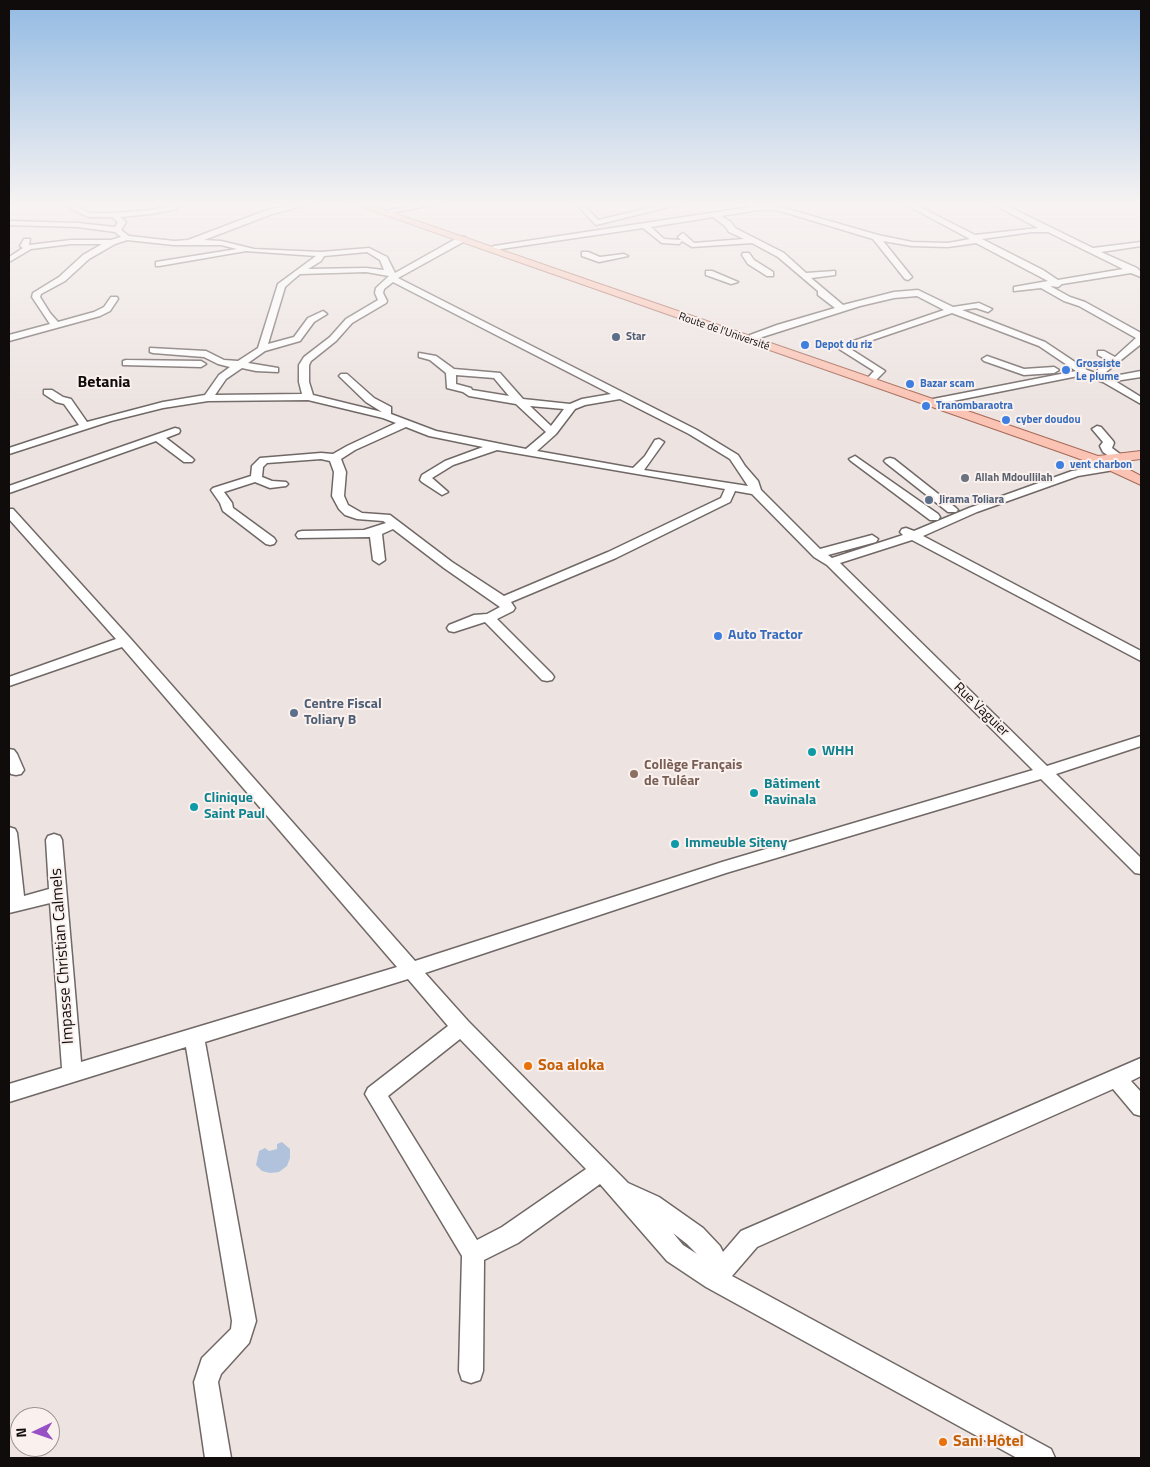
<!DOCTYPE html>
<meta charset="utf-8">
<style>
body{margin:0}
#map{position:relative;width:1150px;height:1467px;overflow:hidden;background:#ede4e1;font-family:"Titillium Web",sans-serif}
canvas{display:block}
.frame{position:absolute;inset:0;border:10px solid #0f0c0b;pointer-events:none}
.north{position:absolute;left:10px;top:1407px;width:50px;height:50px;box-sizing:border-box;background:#faf1ee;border:1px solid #9c9593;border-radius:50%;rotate:267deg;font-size:14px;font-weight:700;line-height:20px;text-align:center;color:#0f0c0b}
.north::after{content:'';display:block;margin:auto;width:18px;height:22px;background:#9751c5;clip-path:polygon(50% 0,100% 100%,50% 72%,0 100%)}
</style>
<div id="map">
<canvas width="1150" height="1467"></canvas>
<div class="frame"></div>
<div class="north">N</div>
</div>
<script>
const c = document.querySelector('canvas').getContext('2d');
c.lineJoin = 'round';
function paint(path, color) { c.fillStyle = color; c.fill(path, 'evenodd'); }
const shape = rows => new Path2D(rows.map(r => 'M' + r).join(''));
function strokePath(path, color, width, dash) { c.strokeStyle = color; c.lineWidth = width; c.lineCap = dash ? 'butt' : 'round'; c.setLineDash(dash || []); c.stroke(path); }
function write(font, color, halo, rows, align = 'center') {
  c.font = font + ' "Titillium Web",sans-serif'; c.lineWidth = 4; c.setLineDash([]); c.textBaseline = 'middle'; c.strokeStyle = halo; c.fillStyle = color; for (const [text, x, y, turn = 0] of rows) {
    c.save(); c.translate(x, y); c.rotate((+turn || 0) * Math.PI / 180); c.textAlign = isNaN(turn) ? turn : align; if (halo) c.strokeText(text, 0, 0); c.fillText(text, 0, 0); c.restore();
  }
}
const water = shape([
 [282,1142,290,1149,290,1158,287,1166,279,1172,270,1173,262,1171,256,1165,259,1151,265,1148,269,1151,277,1149,277,1144]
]);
const minor = shape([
 [302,202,317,202,272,214,204,240,221,241,254,249,321,252,369,248,387,257,395,273,459,237,465,237,465,241,398,278,697,430,738,455,745,466,758,481,761,490,820,549,872,535,878,539,876,542,828,555,832,558,903,535,900,532,902,529,906,528,914,531,969,508,1072,471,1114,464,1120,467,1114,470,1078,476,977,512,923,536,1141,651,1141,661,912,540,840,563,1047,766,1141,736,1141,746,1056,774,1141,858,1141,874,1135,873,1041,779,726,873,425,973,468,1021,628,1183,659,1197,703,1228,720,1246,723,1252,741,1231,1141,1058,1141,1076,1131,1081,1141,1092,1141,1116,1134,1114,1113,1089,757,1247,732,1276,1051,1449,1055,1458,1017,1458,706,1287,667,1261,600,1184,518,1243,484,1260,483,1371,480,1380,471,1383,462,1380,459,1371,462,1256,365,1094,368,1088,448,1026,408,979,205,1042,256,1321,249,1343,221,1374,218,1382,231,1458,205,1458,194,1382,202,1358,231,1329,232,1321,186,1047,9,1102,9,1084,62,1068,50,903,9,913,9,827,15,829,17,833,24,896,49,889,46,840,48,836,54,834,60,836,62,840,81,1062,397,967,122,647,9,686,9,677,116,639,9,519,9,509,13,509,130,638,415,961,722,862,1033,770,827,565,814,557,752,494,735,491,730,502,616,558,511,602,515,608,513,611,497,619,552,674,554,677,552,680,547,681,542,680,485,622,454,632,449,631,447,628,449,625,474,615,487,614,500,607,444,568,393,529,382,534,385,560,379,564,373,560,370,537,298,538,296,535,298,532,302,531,364,530,386,523,383,521,357,519,345,515,339,509,332,496,334,472,330,461,321,459,267,463,263,467,262,477,272,481,286,482,288,484,286,486,270,488,255,482,224,492,232,503,233,508,274,538,276,541,274,544,270,545,266,544,223,511,220,503,211,490,213,488,251,476,252,466,260,458,321,453,333,454,347,446,396,423,383,418,308,400,208,401,163,408,111,421,9,454,9,448,79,425,64,404,56,402,44,394,44,390,52,390,63,397,71,399,87,422,163,402,205,395,219,375,230,367,218,364,204,357,153,353,150,352,150,348,206,351,224,360,238,361,258,348,278,284,316,256,246,251,159,266,156,266,156,262,237,249,221,245,174,245,127,240,115,244,89,259,65,281,41,294,40,297,50,313,58,322,94,312,104,307,111,297,117,297,118,299,110,311,100,316,9,341,9,335,50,324,32,297,33,293,59,277,83,255,102,244,71,244,31,249,9,262,9,257,23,248,20,246,24,239,30,239,29,245,71,240,111,240,121,237,115,232,78,227,9,225,9,221,78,223,115,227,118,222,112,217,88,217,70,208,77,206,89,213,114,213,151,210,174,205,177,205,177,209,151,214,120,217,126,222,121,230,129,236,174,241,188,240,267,210,302,202],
 [367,252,380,260,384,270,366,268,308,269,321,261,324,256,367,252],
 [366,272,389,276,376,288,375,293,378,300,346,319,330,337,304,357,299,365,299,382,302,394,215,395,226,379,242,368,256,371,278,372,278,368,248,363,265,351,300,341,314,322,327,314,323,311,308,318,294,337,268,344,285,287,294,279,300,274,366,272],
 [393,282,611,394,582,399,570,404,523,399,500,373,454,369,436,356,419,353,419,357,430,360,446,373,447,388,463,392,469,396,516,404,546,432,526,449,436,431,391,414,391,407,374,398,347,374,341,374,339,376,366,402,382,412,313,395,309,382,309,365,311,361,336,341,352,323,386,303,387,301,383,293,384,289,393,282],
 [456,375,494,378,509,396,472,390,471,388,456,384,456,375],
 [620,399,689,434,730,459,748,486,644,470,664,442,659,439,655,440,645,456,633,468,537,451,556,434,575,409,585,405,620,399],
 [530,406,564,409,551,426,530,406],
 [406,427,429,436,483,447,445,461,422,475,420,480,422,482,442,495,448,492,432,478,453,465,497,450,725,489,721,498,608,552,504,596,452,562,390,515,362,513,348,505,344,496,346,472,341,459,355,450,406,427],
 [460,1039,586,1169,502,1227,477,1240,388,1096,460,1039],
 [673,1233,687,1244,697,1254,683,1245,673,1233],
 [429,202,447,202,386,214,382,212,429,202],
 [574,202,581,202,598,220,674,202,688,202,596,225,574,202],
 [901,202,910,202,975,235,1038,228,989,202,999,202,1093,248,1141,242,1141,246,1101,252,1137,268,1141,272,1141,277,1131,273,1062,284,1058,287,1050,286,1070,297,1085,302,1141,333,1141,344,1106,372,1109,377,1141,371,1141,377,1115,381,1141,397,1141,404,1103,382,1083,375,933,405,929,404,928,402,933,399,1076,371,1039,346,952,313,849,348,885,371,873,383,867,383,865,381,874,371,836,347,944,310,917,296,894,298,860,306,756,339,750,339,750,335,777,325,835,308,818,295,818,291,778,257,752,243,692,247,682,241,679,244,662,243,643,228,494,250,490,248,494,246,750,207,747,205,751,203,760,206,777,206,878,235,912,242,948,243,970,239,901,202],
 [759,210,777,210,873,239,905,279,908,280,912,277,883,241,912,246,948,247,976,243,1048,281,1014,287,1014,291,1041,288,1064,301,1079,306,1136,338,1115,357,1104,351,1098,351,1098,355,1109,361,1098,369,1098,374,1087,370,1045,342,962,310,976,308,988,312,992,309,979,303,953,307,918,290,894,292,843,305,811,278,835,275,835,271,806,273,784,253,735,228,731,222,721,216,759,210],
 [713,217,725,226,729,232,744,239,694,243,683,233,678,237,681,240,664,239,651,227,713,217],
 [1032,232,1048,232,1123,269,1058,280,1043,270,982,239,1032,232],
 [582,252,588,252,600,257,624,254,628,256,599,262,582,256,582,252],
 [743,253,749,253,754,260,773,272,773,276,767,276,748,264,742,255,743,253],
 [706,271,712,271,738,282,731,284,706,275,706,271],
 [987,356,1024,369,1054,367,1059,370,1054,373,1024,375,984,361,982,359,987,356],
 [126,360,201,361,206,364,201,367,123,365,123,361,126,360],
 [1097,426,1101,427,1113,441,1114,443,1112,448,1124,457,1126,459,1124,461,1116,461,1103,452,1100,446,1103,442,1092,429,1097,426],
 [175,428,179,429,180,431,179,433,166,438,192,458,194,460,192,462,184,462,156,441,9,493,9,486,175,428],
 [855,456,938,514,940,517,938,520,930,520,851,461,849,459,855,456],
 [890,458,894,459,956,508,958,510,956,512,948,512,886,463,884,461,886,459,890,458],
 [9,749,14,750,17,754,24,770,21,774,16,775,11,774,9,771,9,749]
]);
const major = shape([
 [348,202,362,202,1098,456,1141,451,1141,459,1115,462,1141,476,1141,485,1102,467,1066,454,348,202]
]);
const markers = [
 [616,337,5,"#5c6f8a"],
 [805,345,5,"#3f7fe0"],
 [1066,370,5,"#3f7fe0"],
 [910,384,5,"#3f7fe0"],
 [926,406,5,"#3f7fe0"],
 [1006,420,5,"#3f7fe0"],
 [1060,465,5,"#3f7fe0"],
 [965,478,5,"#6b7280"],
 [929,500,5,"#5c6f8a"],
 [718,636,5,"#3f7fe0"],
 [294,713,5,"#5c6f8a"],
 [812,752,5,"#0f9aa8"],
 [634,774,5,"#8d6e63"],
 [754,793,5,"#0f9aa8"],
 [194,807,5,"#0f9aa8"],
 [675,844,5,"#0f9aa8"],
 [528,1066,5,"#e8710a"],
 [943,1442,5,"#e8710a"]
];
const farStreetnames = [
 ["Route de l'Université",724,332,19]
];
const farServicenames = [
 ["Star",626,337],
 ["Jirama Toliara",939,500]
];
const farShopnames = [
 ["Depot du riz",815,345],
 ["Grossiste",1076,364],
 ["Le plume",1076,377],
 ["Bazar scam",920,384],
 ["Tranombaraotra",936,406],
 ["cyber doudou",1016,420],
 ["vent charbon",1070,465]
];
const farWorshipnames = [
 ["Allah Mdoullilah",975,478]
];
const shopNames = [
 ["Auto Tractor",728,636]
];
const serviceNames = [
 ["Centre Fiscal",304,705],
 ["Toliary B",304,721]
];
const streetNames = [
 ["Rue Vaguier",981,710,44]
];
const cultureNames = [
 ["WHH",822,752],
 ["Bâtiment",764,785],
 ["Ravinala",764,801],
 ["Clinique",204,799],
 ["Saint Paul",204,815],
 ["Immeuble Siteny",685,844]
];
const educationNames = [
 ["Collège Français",644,766],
 ["de Tuléar",644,782]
];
const farDistrictnames = [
 ["Betania",104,383]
];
const nearStreetnames = [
 ["Impasse Christian Calmels",63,956,-94]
];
const nearFoodnames = [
 ["Soa aloka",538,1066],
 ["Sani Hôtel",953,1442]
];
paint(water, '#b1c3dc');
strokePath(minor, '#706866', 3);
strokePath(major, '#a56958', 2);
paint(minor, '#fff');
paint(major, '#fac3b3');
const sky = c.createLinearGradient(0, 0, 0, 408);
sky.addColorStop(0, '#92bae3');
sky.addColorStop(0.5, '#f7f3f2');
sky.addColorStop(1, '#f7f3f200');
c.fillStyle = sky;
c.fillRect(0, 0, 1150, 408);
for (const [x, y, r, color] of markers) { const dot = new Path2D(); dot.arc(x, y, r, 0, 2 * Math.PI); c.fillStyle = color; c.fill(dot); strokePath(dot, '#faf1ee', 2); }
write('11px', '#0f0c0b', '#faf1ee', farStreetnames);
write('bold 11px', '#4e5e75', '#faf1ee', farServicenames, 'left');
write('bold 11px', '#366cbe', '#faf1ee', farShopnames, 'left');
write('bold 11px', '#5b616d', '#faf1ee', farWorshipnames, 'left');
write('bold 14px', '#366cbe', '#faf1ee', shopNames, 'left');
write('bold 14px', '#4e5e75', '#faf1ee', serviceNames, 'left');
write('14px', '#0f0c0b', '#faf1ee', streetNames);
write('bold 14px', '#0d838f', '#faf1ee', cultureNames, 'left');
write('bold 14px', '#785e54', '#faf1ee', educationNames, 'left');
write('bold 16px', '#0f0c0b', '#faf1ee', farDistrictnames);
write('16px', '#0f0c0b', '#faf1ee', nearStreetnames);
write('bold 16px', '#c56008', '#faf1ee', nearFoodnames, 'left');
</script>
